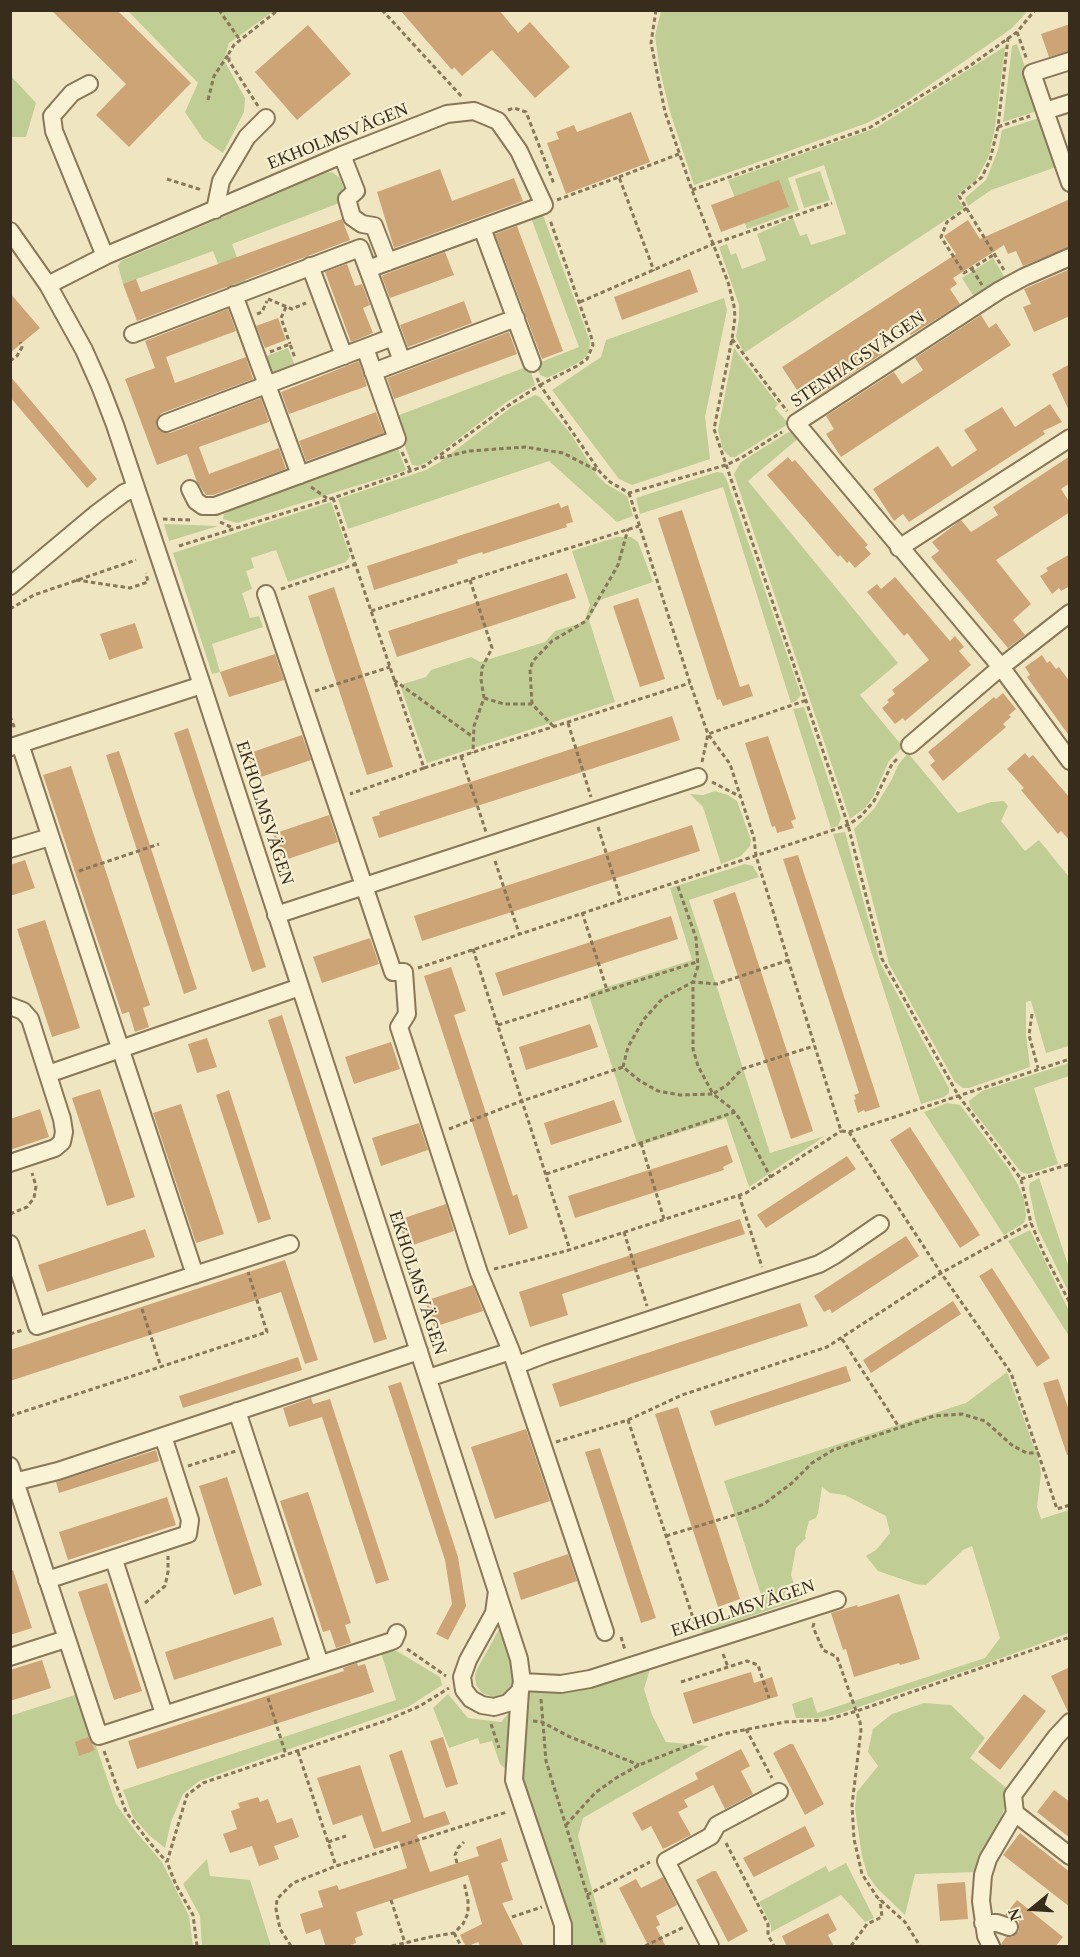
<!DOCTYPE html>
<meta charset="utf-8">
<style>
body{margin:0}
#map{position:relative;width:1080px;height:1957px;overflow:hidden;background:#efe6c1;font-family:Georgia,serif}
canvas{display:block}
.frame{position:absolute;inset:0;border:12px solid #382d1d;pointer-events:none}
.north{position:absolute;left:1002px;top:1879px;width:60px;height:60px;-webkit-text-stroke:4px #f6efd1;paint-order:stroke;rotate:252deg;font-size:16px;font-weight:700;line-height:24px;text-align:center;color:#382d1d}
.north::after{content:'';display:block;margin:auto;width:21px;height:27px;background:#382d1d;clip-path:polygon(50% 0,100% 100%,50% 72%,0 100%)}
</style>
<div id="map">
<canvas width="1080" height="1957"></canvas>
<div class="frame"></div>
<div class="north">N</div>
</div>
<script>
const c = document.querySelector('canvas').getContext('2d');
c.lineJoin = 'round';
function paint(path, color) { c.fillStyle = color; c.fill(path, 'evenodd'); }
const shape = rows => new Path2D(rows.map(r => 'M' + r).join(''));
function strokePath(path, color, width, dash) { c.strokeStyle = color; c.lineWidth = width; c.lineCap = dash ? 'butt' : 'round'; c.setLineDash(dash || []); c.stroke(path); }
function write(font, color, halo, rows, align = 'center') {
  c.font = font + ' Georgia,serif'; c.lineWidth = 4.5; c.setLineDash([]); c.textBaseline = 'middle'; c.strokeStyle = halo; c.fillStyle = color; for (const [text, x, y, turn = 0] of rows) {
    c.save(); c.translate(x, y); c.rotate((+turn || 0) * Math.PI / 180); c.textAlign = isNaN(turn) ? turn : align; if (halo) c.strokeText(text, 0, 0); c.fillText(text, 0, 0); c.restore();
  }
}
const green = shape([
 [128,11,274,11,229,43,224,60,245,98,244,112,223,153,203,139,185,112,198,83],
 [661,11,661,10,1028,11,1011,29,898,107,867,123,694,185,670,112,660,71,655,36],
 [1017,44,1040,110,1003,122,1012,46],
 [1004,47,1005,48,995,127,989,156,976,180,956,196,964,208,744,353,736,337,739,318,739,305,719,247,727,244,731,255,736,253,742,269,766,260,757,234,793,218,800,236,807,234,811,245,846,234,824,165,788,178,799,210,747,229,728,180,876,128],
 [10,75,36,103,26,137,11,137],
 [1042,117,1059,166,991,190,968,206,965,198,986,180,998,150,1002,130],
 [820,171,830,200,804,208,795,179],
 [332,172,340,178,345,192,342,202,232,244,247,285,229,292,213,251,123,284,118,266,121,261,325,173],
 [541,210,590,341,589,350,586,357,576,364,547,378,540,375,536,364,579,347,530,215],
 [993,258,1007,281,976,300,962,278],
 [724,298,727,310,705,417,710,459,632,485,619,479,552,390,601,357,606,340],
 [288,348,295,366,268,376,261,358],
 [734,348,778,404,775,408,787,422,785,426,735,457,730,457,723,450,718,430],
 [529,366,535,385,508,401,429,461,419,466,412,465,394,417],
 [535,395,540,397,570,433,597,475,606,484,627,496,633,516,617,522,549,461,348,529,338,499,426,470,440,462,513,406],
 [794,431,801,436,748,481,898,663,860,695,903,747,889,761,873,797,865,808,850,819,734,474,741,462,787,433],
 [396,444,406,470,404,471,237,523,223,519,224,514,228,512,226,507],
 [717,472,723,473,726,478,801,695,796,701,791,703,723,487,640,514,636,498],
 [331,502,350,556,346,562,288,582,276,550,251,558,254,568,246,571,252,589,242,593,250,618,259,616,263,627,212,644,220,672,212,674,173,553],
 [164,524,218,526,169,541],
 [617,537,631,537,638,542,653,582,600,600,589,620,615,702,427,763,400,685,426,677,431,670,471,657,480,662,545,642,555,631,584,622,590,605,572,551],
 [804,707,841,818,838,826,831,828,793,709],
 [908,753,958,813,991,802,1004,801,1008,806,1001,821,1025,851,1039,840,1069,877,1070,989,1068,990,1070,996,1069,1046,1046,1053,1031,1001,1026,1002,1026,1035,1030,1067,969,1088,963,1088,955,1082,889,964,854,829,874,809,892,779,898,765],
 [715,791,728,795,737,801,751,840,750,846,741,856,721,864,703,807,690,794,703,795],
 [845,832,880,963,949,1088,949,1093,944,1097,921,1104,833,834],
 [745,864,753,866,759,877,689,900,770,1153,825,1136,749,1187,726,1118,638,1146,588,993,692,960,670,888],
 [1069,1063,1069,1076,1034,1088,1058,1164,1028,1174,1021,1172,970,1107,969,1101,982,1091],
 [947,1103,960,1105,1009,1169,1018,1185,1024,1199,1026,1216,1024,1223,1004,1235,924,1112],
 [1039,1178,1069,1268,1069,1293,1038,1229,1035,1218,1029,1188,1030,1183],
 [1030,1230,1069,1311,1069,1336,1008,1241],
 [1007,1372,1039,1461,1041,1474,1037,1507,1041,1519,1069,1510,1069,1633,988,1663,838,1714,818,1718,796,1718,792,1704,812,1697,817,1713,985,1658,1000,1638,972,1546,963,1550,926,1585,916,1584,878,1571,866,1556,876,1550,890,1533,886,1516,845,1495,830,1493,822,1487,818,1513,816,1518,809,1521,805,1536,806,1538,796,1548,791,1575,799,1600,705,1632,701,1630,699,1625,764,1604,724,1481,966,1403],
 [502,1624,515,1670,513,1688,509,1694,495,1698,482,1693,476,1685,475,1678,476,1671],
 [395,1650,440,1677,442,1685,408,1707,199,1781,183,1794,171,1822,165,1848,149,1835,133,1817,123,1790,396,1700,381,1653],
 [650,1669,644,1689,652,1715,666,1742,709,1746,583,1818,578,1836,607,1946,567,1946,521,1783,500,1764,492,1741,480,1744,478,1738,449,1748,433,1708,448,1694,468,1718,501,1722,527,1692,572,1692],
 [78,1694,116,1804,136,1832,162,1862,189,1916,193,1946,11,1946,10,1716],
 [924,1703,951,1705,985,1738,970,1758,1010,1791,995,1835,977,1872,915,1874,905,1915,878,1889,868,1876,862,1856,855,1808,857,1792,878,1766,868,1752,873,1729,892,1714],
 [207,1859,210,1876,250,1880,271,1946,202,1946,200,1916,183,1884],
 [846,1863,874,1918,865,1922,841,1895,771,1932,771,1925,759,1902,826,1866,829,1872]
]);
const building = shape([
 [51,10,117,10,191,83,129,147,96,115,126,84],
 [400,10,499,10,518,33,530,22,570,67,535,98,492,50,462,76,454,67,452,70],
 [1070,24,1070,51,1049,57,1041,34],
 [308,25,351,74,297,120,255,72],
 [631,112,650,162,566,194,547,143,559,139,556,132,574,125,577,132],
 [440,169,452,201,514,178,523,201,394,248,377,192],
 [779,180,789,207,721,232,711,205],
 [1070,199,1070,247,1023,266,1016,251,1008,254,1004,245,953,278,957,284,950,289,960,304,911,335,902,321,873,340,882,354,815,398,806,384,797,390,782,367,956,254,944,236,968,220,980,239],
 [342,219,350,240,137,321,123,284,136,279,141,292],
 [517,226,563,351,542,359,495,234],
 [445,252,454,275,390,298,382,277,383,275],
 [347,264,355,286,362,284,370,305,363,308,373,333,351,342,325,272],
 [690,269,698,292,622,320,614,297],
 [1070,269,1070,316,1034,332,1023,307,1031,304,1024,289],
 [10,293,40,328,10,353],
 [464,301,472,323,408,347,400,325],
 [228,309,236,331,166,357,175,383,246,357,253,379,162,413,158,417,156,426,160,431,170,433,261,398,269,422,199,447,209,474,279,448,286,469,213,495,206,495,197,482,187,454,157,465,125,379,155,368,145,341],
 [981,315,989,328,996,323,1011,345,841,457,826,434,834,429,826,416,894,372,902,384,923,370,915,358],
 [278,318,286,340,265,348,256,326],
 [509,332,517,354,394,399,387,378],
 [359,361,367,386,289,414,281,392],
 [1070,364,1070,413,1052,374],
 [10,376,97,479,87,488,10,397],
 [1050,404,1062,422,1043,431,1045,434,909,522,903,514,894,521,873,489,938,446,952,467,977,450,964,430,1002,407,1015,427],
 [376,412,384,433,306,461,299,441],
 [1070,456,1070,483,1061,489,1070,503,1070,512,996,560,1031,604,1013,620,1025,635,1008,648,931,557,939,551,932,542,961,520,971,532,998,515,993,507],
 [788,457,792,462,795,460,868,545,865,547,871,554,855,568,849,561,847,563,840,555,838,557,767,475],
 [559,503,561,508,568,505,573,522,566,524,567,527,483,554,482,552,457,560,458,563,374,590,367,566],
 [682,510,740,687,749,684,753,696,723,706,720,699,717,700,658,518],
 [1070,554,1070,586,1061,591,1059,588,1052,594,1040,576,1048,571,1046,568],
 [567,573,576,598,397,657,388,631],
 [895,577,950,641,955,636,964,647,959,651,971,665,905,721,903,718,895,724,882,708,889,702,887,700,895,694,892,690,929,660,907,633,904,636,867,592,877,584,881,589],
 [334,587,393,767,367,775,308,596],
 [638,598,665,679,640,687,613,606],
 [135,623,143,648,109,660,100,634],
 [275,654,284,680,229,697,220,672],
 [1042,655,1047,663,1050,661,1056,669,1059,667,1070,682,1070,737,1027,677,1030,675,1025,667],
 [1003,693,1016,709,1009,715,1011,717,1003,724,1006,727,943,781,930,765,935,761,928,752,994,697,996,699],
 [672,716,680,740,379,838,372,817,380,815,379,812],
 [188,728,266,967,252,972,174,733],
 [302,735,311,760,255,779,247,754],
 [768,736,796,819,791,821,794,828,777,833,775,826,772,827,745,743],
 [119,751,197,989,184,994,106,755],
 [1025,753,1029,758,1033,755,1070,798,1070,841,1061,831,1058,834,1021,790,1024,788,1007,769],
 [71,766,150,1005,143,1008,149,1027,135,1032,129,1012,122,1014,43,775],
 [329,815,338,842,282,861,273,834],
 [692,825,700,851,422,941,414,916],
 [798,855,880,1107,865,1112,864,1110,858,1113,854,1100,856,1099,854,1095,859,1093,783,859],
 [25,860,35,888,10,896,10,865],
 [735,892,813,1131,791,1139,713,900],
 [671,916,678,939,503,996,495,973],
 [45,920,80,1028,52,1037,17,929],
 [370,938,379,964,322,983,313,957],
 [451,967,466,1011,454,1015,513,1196,517,1194,528,1228,509,1235,424,976],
 [282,1015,387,1339,374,1343,268,1020],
 [590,1024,598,1047,526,1070,519,1047],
 [207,1038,217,1067,197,1073,188,1044],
 [391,1042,400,1069,354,1084,345,1057],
 [100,1089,135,1197,107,1206,72,1098],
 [229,1090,271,1219,258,1223,216,1095],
 [614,1100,622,1122,551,1145,544,1123],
 [181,1104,224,1234,196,1243,153,1113],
 [40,1109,49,1137,10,1150,10,1119],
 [419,1123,428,1150,381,1166,372,1138],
 [910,1127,980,1235,960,1248,890,1140],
 [727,1145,733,1162,723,1167,724,1170,575,1218,568,1196],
 [847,1156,856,1169,766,1228,757,1215],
 [446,1204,454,1231,407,1247,398,1220],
 [740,1219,745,1234,562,1294,568,1315,530,1327,519,1292],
 [145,1229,155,1257,47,1292,38,1265],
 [906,1236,919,1256,832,1313,830,1309,824,1312,814,1296],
 [285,1260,318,1360,305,1364,281,1292,10,1381,10,1350],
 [992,1268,1050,1358,1037,1367,979,1276],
 [473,1285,483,1311,434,1327,425,1301],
 [953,1301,961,1314,871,1373,863,1360],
 [800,1303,808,1326,560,1407,552,1384],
 [298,1357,302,1370,183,1408,179,1396],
 [846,1366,851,1381,715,1426,710,1411],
 [1058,1379,1070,1413,1070,1455,1067,1455,1043,1383],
 [401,1382,458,1557,466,1606,448,1640,436,1634,452,1604,445,1560,388,1386],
 [311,1398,313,1404,330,1399,389,1580,376,1584,322,1417,289,1427,283,1408],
 [678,1407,740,1599,718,1607,655,1414],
 [526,1429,550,1501,495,1519,471,1447],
 [600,1448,656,1618,641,1623,585,1452],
 [156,1450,159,1461,59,1493,56,1482],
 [227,1477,262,1585,234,1595,199,1486],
 [308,1492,351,1623,345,1625,351,1643,336,1648,330,1630,323,1632,280,1501],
 [167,1497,176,1525,68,1560,59,1532],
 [568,1554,577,1581,521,1600,513,1573],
 [13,1570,32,1628,10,1635,10,1571],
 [107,1583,142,1691,114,1700,78,1592],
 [899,1594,920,1659,900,1665,899,1663,854,1677,846,1649,843,1650,831,1613,857,1605,858,1607],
 [273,1617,282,1645,174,1680,165,1652],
 [42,1660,51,1688,10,1701,10,1670],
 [357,1663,358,1666,365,1664,374,1692,137,1769,128,1741,344,1671,343,1668],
 [1070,1667,1070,1712,1068,1712,1051,1676],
 [751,1672,754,1683,772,1677,778,1696,693,1724,683,1693],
 [1024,1694,1046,1711,1000,1770,978,1752],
 [88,1737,95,1750,79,1756,75,1742],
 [443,1737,458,1784,446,1788,430,1741],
 [790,1744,793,1744,824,1804,805,1815,773,1753],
 [741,1749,750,1766,741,1771,753,1794,725,1809,713,1785,684,1800,688,1807,678,1812,691,1835,663,1849,651,1826,642,1831,632,1813,698,1779,695,1773],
 [402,1750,424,1818,445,1811,450,1824,417,1835,430,1872,479,1856,476,1847,501,1838,508,1861,501,1863,513,1900,502,1903,524,1947,481,1947,478,1942,466,1947,460,1935,482,1924,468,1875,356,1912,363,1935,355,1938,356,1943,345,1947,326,1947,320,1929,306,1934,300,1914,323,1907,318,1891,337,1885,339,1890,407,1868,399,1841,374,1849,362,1815,333,1825,317,1778,360,1765,382,1832,411,1822,389,1755],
 [1054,1790,1070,1802,1070,1838,1037,1812],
 [258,1797,260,1802,268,1799,277,1823,292,1818,299,1837,274,1846,279,1859,259,1866,252,1846,230,1853,223,1834,237,1829,231,1811,240,1808,238,1803],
 [805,1826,815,1846,754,1877,753,1876,743,1858],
 [1020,1833,1070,1872,1070,1907,1003,1855],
 [713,1871,716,1871,748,1931,728,1942,696,1880],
 [663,1877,677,1905,656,1916,660,1925,656,1927,666,1947,649,1947,619,1888,636,1879,641,1888],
 [965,1882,968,1919,940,1921,937,1884],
 [1017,1900,1063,1937,1055,1947,1001,1947,1001,1944,1006,1937,1012,1937,1019,1931,1019,1921,1014,1917,1016,1916,1005,1915],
 [828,1913,837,1930,828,1935,834,1947,787,1947,782,1936]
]);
const path = shape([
 [219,10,240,40],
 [382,10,462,97],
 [656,10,651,43,665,112,692,190,728,282,734,306,735,317,732,339,714,429,848,825,882,959,958,1095,1021,1179,1031,1223,1044,1254,1070,1303],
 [1017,32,1027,60],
 [208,100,214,76,228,55],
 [258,106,229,61,229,53,234,45,278,10],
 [508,110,514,108,526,112,554,184],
 [998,127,1030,116],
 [619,177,679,154],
 [167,179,202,190],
 [692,190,869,128,971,65,1017,32,1035,10],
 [557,200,619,177,654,271],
 [967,208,947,222,941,237,964,273,995,254],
 [972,269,982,285],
 [1004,270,959,196,982,177,990,160,998,127,1008,38],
 [268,299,292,309,306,303],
 [580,302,713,244,832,203],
 [286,307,281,318,290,344],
 [257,314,262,312,267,301],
 [732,339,787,411],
 [270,352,290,344,295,358],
 [10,361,17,356,22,347,20,342],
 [537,378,540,385,577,366,587,359,593,345,591,336,550,220],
 [402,452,411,472],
 [440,458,469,451,525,447,563,453,598,471],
 [311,487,328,499],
 [629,493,690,683,708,734,730,764,754,838,756,856,841,1131,849,1132,941,1273,1011,1373,1057,1509,1070,1505],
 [333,498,424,768,350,794],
 [163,519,193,520],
 [220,522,233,528],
 [179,546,333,498,425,466,509,405,540,385,600,472,610,482,629,493,726,465,741,458,782,432],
 [76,580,130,588,148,582,146,573],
 [470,580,492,648,482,668,481,679,484,698,474,726,473,753],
 [281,589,356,564],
 [10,609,34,595,136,560],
 [371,611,639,526],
 [394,680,473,737],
 [315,691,390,667],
 [484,698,504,704,532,704,554,727],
 [532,704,530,669,533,661,552,641,586,621,618,565,628,529],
 [10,716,15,729],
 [568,723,591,797],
 [461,756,486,832],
 [702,762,708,734,807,700],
 [424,768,690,683],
 [712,782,741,797],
 [598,827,621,900],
 [495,861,519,933],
 [79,871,159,844],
 [582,912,607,990],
 [473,949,570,1250],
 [789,960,717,984,693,982,693,1049,698,1066,713,1094,727,1085,742,1069,814,1046],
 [418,968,848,825,861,816,874,801,892,764,899,757],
 [1032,1014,1029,1035,1038,1068],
 [498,1025,697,962],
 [623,1067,628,1047,644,1019,663,998,693,982,698,966,696,938,676,881],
 [449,1129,519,1102,623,1067,640,1081,658,1091,680,1095,713,1094,731,1108,739,1118,771,1178],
 [849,1132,1070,1059],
 [641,1143,664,1219],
 [546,1174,735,1112],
 [1021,1179,1070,1164],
 [739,1195,762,1267],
 [10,1214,27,1207,34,1198,36,1186,32,1173],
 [624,1232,647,1306],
 [494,1269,566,1251,746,1193,841,1131],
 [142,1309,161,1367],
 [10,1334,23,1330],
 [842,1339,899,1427],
 [10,1416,267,1332,248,1272],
 [628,1420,682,1395,827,1347,941,1273,1031,1223],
 [556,1442,628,1420,697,1630],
 [188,1466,236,1451],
 [666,1536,744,1512,764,1504,792,1483,812,1463,833,1450,934,1416,962,1414,985,1421,1013,1446,1027,1453,1039,1453],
 [145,1603,165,1586,168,1572,168,1556],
 [814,1623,813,1627,823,1650,837,1657,860,1722,861,1730,852,1805,854,1839,862,1874,877,1897,905,1922,920,1946],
 [621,1637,625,1650],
 [407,1649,446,1676],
 [723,1654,728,1667],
 [681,1682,747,1661,758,1665,769,1698],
 [268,1698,286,1755],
 [541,1699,546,1761,603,1946],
 [533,1721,542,1722,568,1736,639,1765],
 [491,1724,499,1748],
 [746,1729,772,1778],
 [104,1751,126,1812,150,1843,167,1862],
 [298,1752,336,1866],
 [566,1825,595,1793,616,1778,639,1765,682,1748,723,1734,785,1722,826,1720,857,1711,1070,1637],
 [328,1842,346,1836],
 [726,1843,768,1924,768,1935,774,1946],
 [457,1863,455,1855,458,1848,464,1842],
 [587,1895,650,1862],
 [391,1900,405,1943],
 [512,1917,542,1907],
 [454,1933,461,1946],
 [197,1946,193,1915,176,1885,167,1862,187,1795,203,1783,385,1721,420,1706,449,1688],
 [291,1946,280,1929,276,1909,277,1899,293,1883,336,1866,507,1812],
 [392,1946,430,1937,454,1933,463,1924,468,1913,468,1901,464,1882],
 [645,1946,684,1927],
 [851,1946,867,1924,882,1917,880,1900]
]);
const minor = shape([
 [89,84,72,93,52,116,54,131,105,256],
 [1070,103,1045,111,1070,183],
 [1045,111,1032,73,1070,61],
 [342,155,356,191,347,199,352,217,362,224,374,226,388,262],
 [215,210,221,181,247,137,266,118],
 [482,228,532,363],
 [10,231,48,285,84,350,100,386,115,425,202,685,519,1659,522,1682,520,1691,508,1703,494,1707,482,1705,471,1699,464,1690,462,1677,468,1660,494,1613,497,1591],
 [310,266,344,356],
 [48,285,105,256,342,155,447,114,474,111,498,121,519,151,544,205,368,269],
 [234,295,300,475],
 [133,334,360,248,402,361],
 [373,372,516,318],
 [166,423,393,337],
 [190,489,196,501,203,506,215,506,397,439,365,348],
 [899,548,1070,438],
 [10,586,96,514,124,493,136,488],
 [266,594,393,972,404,972,407,1014,399,1027,479,1273,511,1351],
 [1070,613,1001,667,1070,761],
 [20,744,195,1275],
 [910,745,1001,667,796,423,1000,290,1024,277,1070,257],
 [11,747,202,685],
 [10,849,50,837],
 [276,915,698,777],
 [10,1006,23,1011,30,1019,62,1119,64,1132,62,1142,55,1148,10,1163],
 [48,1074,300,987],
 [10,1244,37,1326,290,1244],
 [517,1365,546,1354,819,1264,835,1255,880,1224],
 [428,1378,511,1351,605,1632],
 [237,1411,320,1664],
 [10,1466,99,1736,389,1642,394,1640,397,1633],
 [10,1483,58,1471,419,1351],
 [114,1560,164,1714],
 [47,1580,188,1534,190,1520,163,1436],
 [10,1657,66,1639],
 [522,1682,561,1684,590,1679,837,1600],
 [520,1691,514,1780,563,1925,563,1946],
 [1015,1813,1070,1856],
 [983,1923,997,1923,1009,1927],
 [710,1946,666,1861,711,1836,717,1825,779,1792],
 [991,1946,986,1936,981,1901,983,1875,988,1859,1015,1813,1013,1795,1056,1737,1070,1722]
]);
const streetNames = [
 ["EKHOLMSVÄGEN",338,137,-22],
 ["STENHAGSVÄGEN",858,360,-34],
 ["EKHOLMSVÄGEN",264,813,72],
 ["EKHOLMSVÄGEN",417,1283,72],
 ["EKHOLMSVÄGEN",743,1609,-18]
];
paint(green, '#c0cd95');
paint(building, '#cda476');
strokePath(minor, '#887758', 20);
strokePath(path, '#887758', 3, [4.5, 3]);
strokePath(minor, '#f9f2d4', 16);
write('18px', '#382d1d', '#f6efd1', streetNames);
</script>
